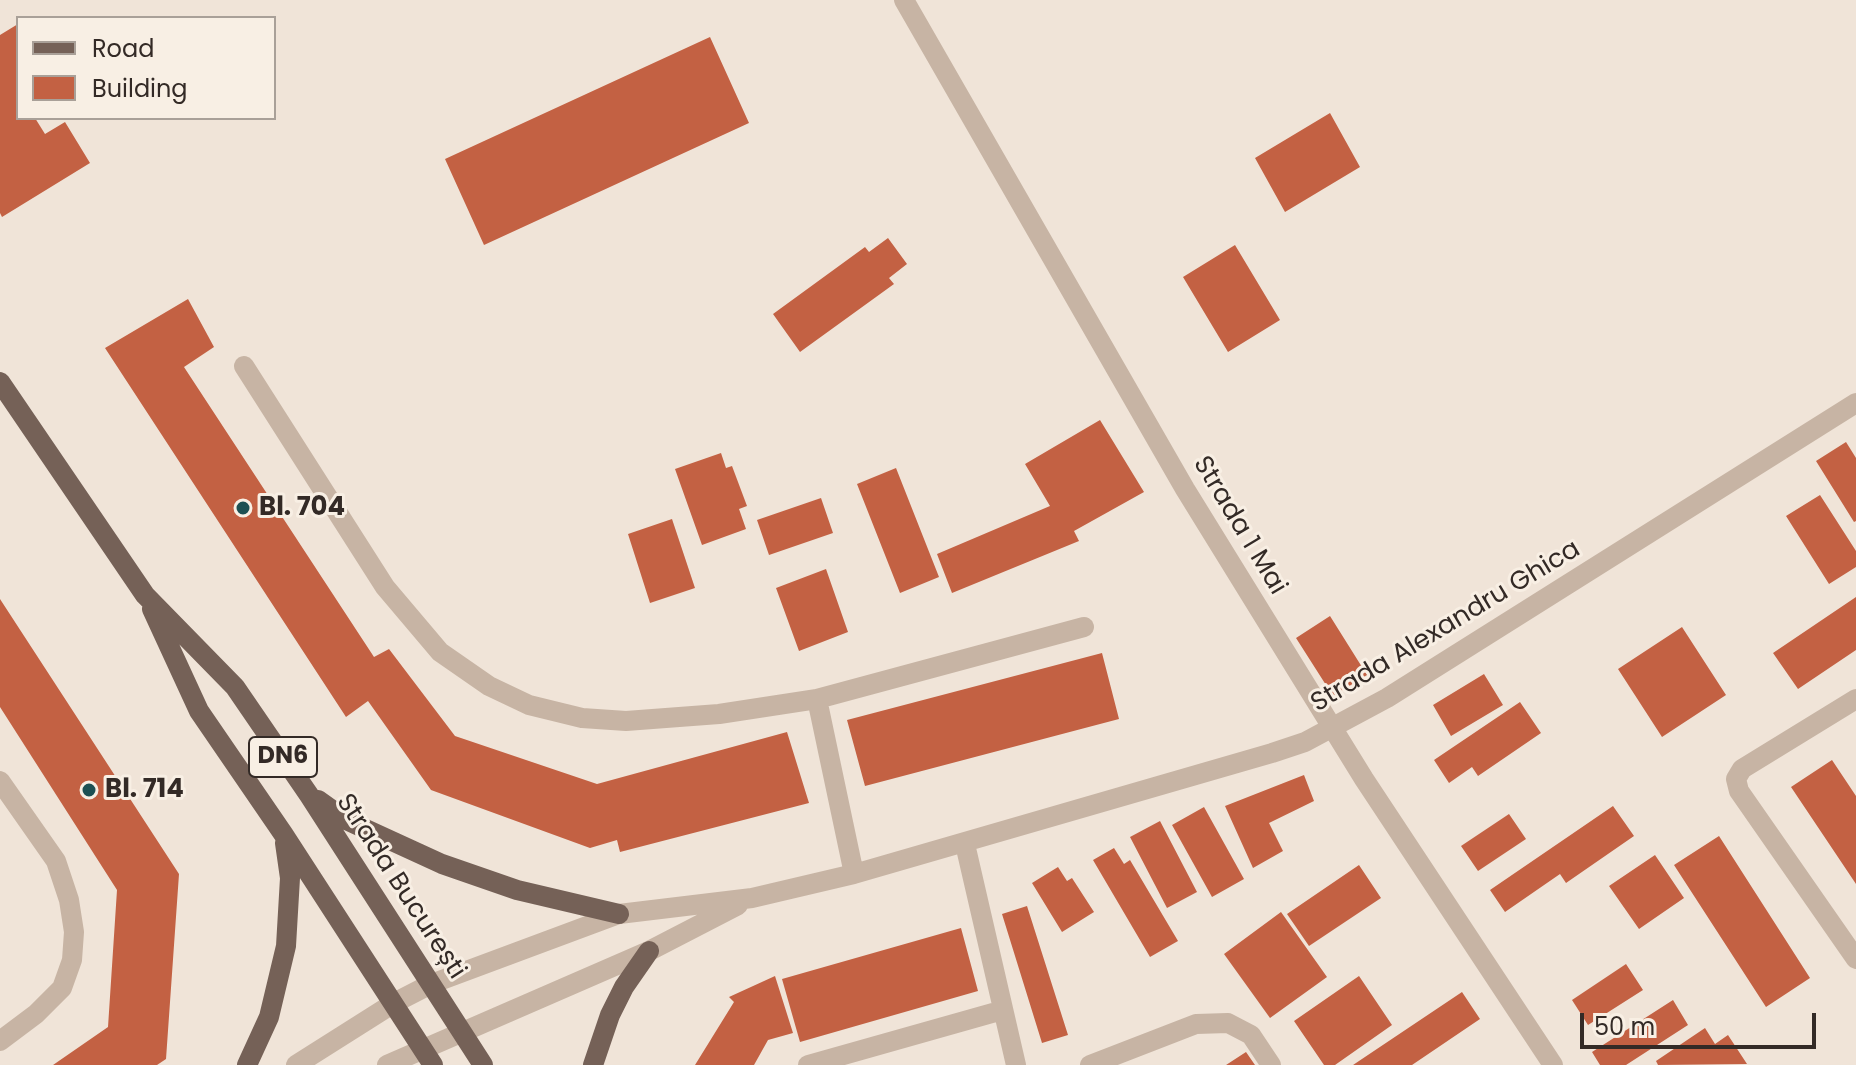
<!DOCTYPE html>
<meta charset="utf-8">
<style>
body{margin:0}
#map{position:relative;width:1856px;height:1065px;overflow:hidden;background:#f0e4d8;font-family:Poppins,sans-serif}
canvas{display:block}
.legend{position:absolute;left:16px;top:16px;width:260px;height:104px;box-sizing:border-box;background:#f8efe4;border:2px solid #a9a098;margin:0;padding:10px 14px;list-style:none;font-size:24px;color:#332a26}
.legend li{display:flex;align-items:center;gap:16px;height:40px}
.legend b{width:40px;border:2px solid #a9a098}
.scale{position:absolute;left:1580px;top:1013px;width:236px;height:36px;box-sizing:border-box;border:4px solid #332a26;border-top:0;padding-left:10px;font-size:24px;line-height:28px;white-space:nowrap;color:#332a26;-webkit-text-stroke:6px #f8efe4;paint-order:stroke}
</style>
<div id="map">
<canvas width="1856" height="1065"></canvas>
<ul class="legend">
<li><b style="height:10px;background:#756157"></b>Road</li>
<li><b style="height:22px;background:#c36143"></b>Building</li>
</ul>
<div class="scale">50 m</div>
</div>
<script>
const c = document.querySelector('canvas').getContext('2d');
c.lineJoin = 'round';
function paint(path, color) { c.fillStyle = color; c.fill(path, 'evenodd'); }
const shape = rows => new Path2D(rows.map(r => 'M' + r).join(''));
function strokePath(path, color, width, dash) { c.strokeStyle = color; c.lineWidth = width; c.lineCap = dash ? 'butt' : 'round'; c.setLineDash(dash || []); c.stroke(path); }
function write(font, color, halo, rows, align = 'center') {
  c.font = font + ' Poppins,sans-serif'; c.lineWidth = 6; c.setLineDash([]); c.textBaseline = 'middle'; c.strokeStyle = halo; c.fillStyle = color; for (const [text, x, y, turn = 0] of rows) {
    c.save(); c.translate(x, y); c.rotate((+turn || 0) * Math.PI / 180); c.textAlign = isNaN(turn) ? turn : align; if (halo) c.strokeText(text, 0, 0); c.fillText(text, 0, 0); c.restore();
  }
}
const building = shape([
 [18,24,18,118,35,118,45,134,65,122,90,163,2,217,0,213,0,35],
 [710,37,749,123,484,245,445,159],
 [1330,113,1360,167,1285,212,1255,158],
 [888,238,907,264,889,278,894,284,800,352,773,314,865,247,869,252],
 [1235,245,1280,320,1228,352,1183,277],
 [188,299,214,347,184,367,374,657,389,649,455,736,597,784,787,732,809,803,620,852,617,840,590,848,431,790,368,701,346,717,105,348],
 [1100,420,1144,492,1074,531,1079,541,952,593,937,554,1050,506,1025,464],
 [1846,442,1856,458,1856,521,1854,522,1816,461],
 [721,453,726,468,732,466,747,506,739,509,746,529,702,545,675,469],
 [896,468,939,577,900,593,857,484],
 [1820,495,1856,551,1856,567,1829,584,1786,516],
 [821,498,833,533,769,555,757,520],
 [672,519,695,588,650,603,628,534],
 [826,569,848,632,799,651,776,588],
 [1856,597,1856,650,1798,689,1773,653],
 [0,599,179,874,166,1059,157,1065,53,1065,108,1027,117,890,0,707],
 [1330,616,1367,675,1333,696,1296,638],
 [1682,627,1726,695,1662,737,1618,669],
 [1102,653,1119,719,865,786,847,720],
 [1484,674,1503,705,1451,736,1433,705],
 [1520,702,1541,733,1478,776,1472,767,1449,783,1434,760],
 [1832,760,1856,796,1856,884,1791,787],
 [1304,775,1314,801,1269,823,1283,851,1253,868,1225,806],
 [1613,806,1634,836,1566,883,1560,874,1505,912,1490,890],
 [1204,807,1244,879,1212,897,1172,825],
 [1509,814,1526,839,1478,871,1461,846],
 [1160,821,1197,892,1167,908,1130,837],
 [1719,836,1810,978,1766,1007,1674,865],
 [1114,848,1124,864,1130,860,1178,941,1150,957,1093,860],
 [1655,855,1684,898,1639,929,1609,886],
 [1359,865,1381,898,1309,946,1287,914],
 [1058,867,1067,881,1072,878,1094,912,1062,932,1032,883],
 [1027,906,1068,1035,1042,1043,1002,914],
 [1281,912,1327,977,1270,1018,1224,954],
 [961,928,978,991,800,1042,782,979],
 [1626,964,1643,990,1588,1025,1572,1000],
 [775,976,793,1033,768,1040,754,1065,695,1065,734,1002,729,997],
 [1359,976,1392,1025,1335,1065,1324,1065,1294,1021],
 [1462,992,1480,1019,1412,1065,1353,1065],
 [1673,1000,1688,1025,1626,1065,1600,1065,1592,1052],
 [1705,1028,1715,1044,1728,1035,1747,1064,1658,1065,1656,1061],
 [1246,1052,1255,1065,1226,1065]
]);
const minor = shape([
 [904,0,1185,489,1364,779,1553,1065],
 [244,366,385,587,440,652,489,686,529,705,582,718,626,721,719,714,817,699,1084,627],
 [817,699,854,874],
 [1856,699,1742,769,1736,779,1739,791,1856,959],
 [0,781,56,861,69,900,74,932,72,960,62,988,36,1014,0,1041],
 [965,844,1016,1065],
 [296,1065,394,1003,431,984,619,914,752,898,854,874,1272,753,1305,742,1387,698,1856,403],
 [387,1065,649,951,738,905],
 [808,1065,1003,1010],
 [1090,1065,1196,1024,1228,1023,1251,1035,1271,1065]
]);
const major = shape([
 [0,382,145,595,235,687,309,795,483,1065],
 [152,609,199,711,284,835,433,1065],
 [318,800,346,820,442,864,517,890,619,914],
 [247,1065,269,1017,286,946,290,878,285,843],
 [593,1065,610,1015,624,987,649,951]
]);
const markers = [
 [243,508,8,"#1d5053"],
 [89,790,8,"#1d5053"]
];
const shields = [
 [283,757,68]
];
const shieldNames = [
 ["DN6",283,757]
];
const poiNames = [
 ["Bl. 704",259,508],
 ["Bl. 714",105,790]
];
const streetNames = [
 ["Strada 1 Mai",1239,526,59],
 ["Strada Alexandru Ghica",1446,627,-31],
 ["Strada București",400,887,57]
];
paint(building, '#c36143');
strokePath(minor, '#c7b4a4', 20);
strokePath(major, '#756157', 20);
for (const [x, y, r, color] of markers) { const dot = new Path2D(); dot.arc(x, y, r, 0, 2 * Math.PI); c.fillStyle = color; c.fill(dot); strokePath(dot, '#f8efe4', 3); }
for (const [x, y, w] of shields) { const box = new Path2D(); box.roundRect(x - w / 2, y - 20, w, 40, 6); c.fillStyle = '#f8efe4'; c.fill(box); strokePath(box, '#332a26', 2); }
write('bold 24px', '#332a26', null, shieldNames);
write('bold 26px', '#332a26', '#f8efe4', poiNames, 'left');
write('26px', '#332a26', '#f8efe4', streetNames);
</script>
